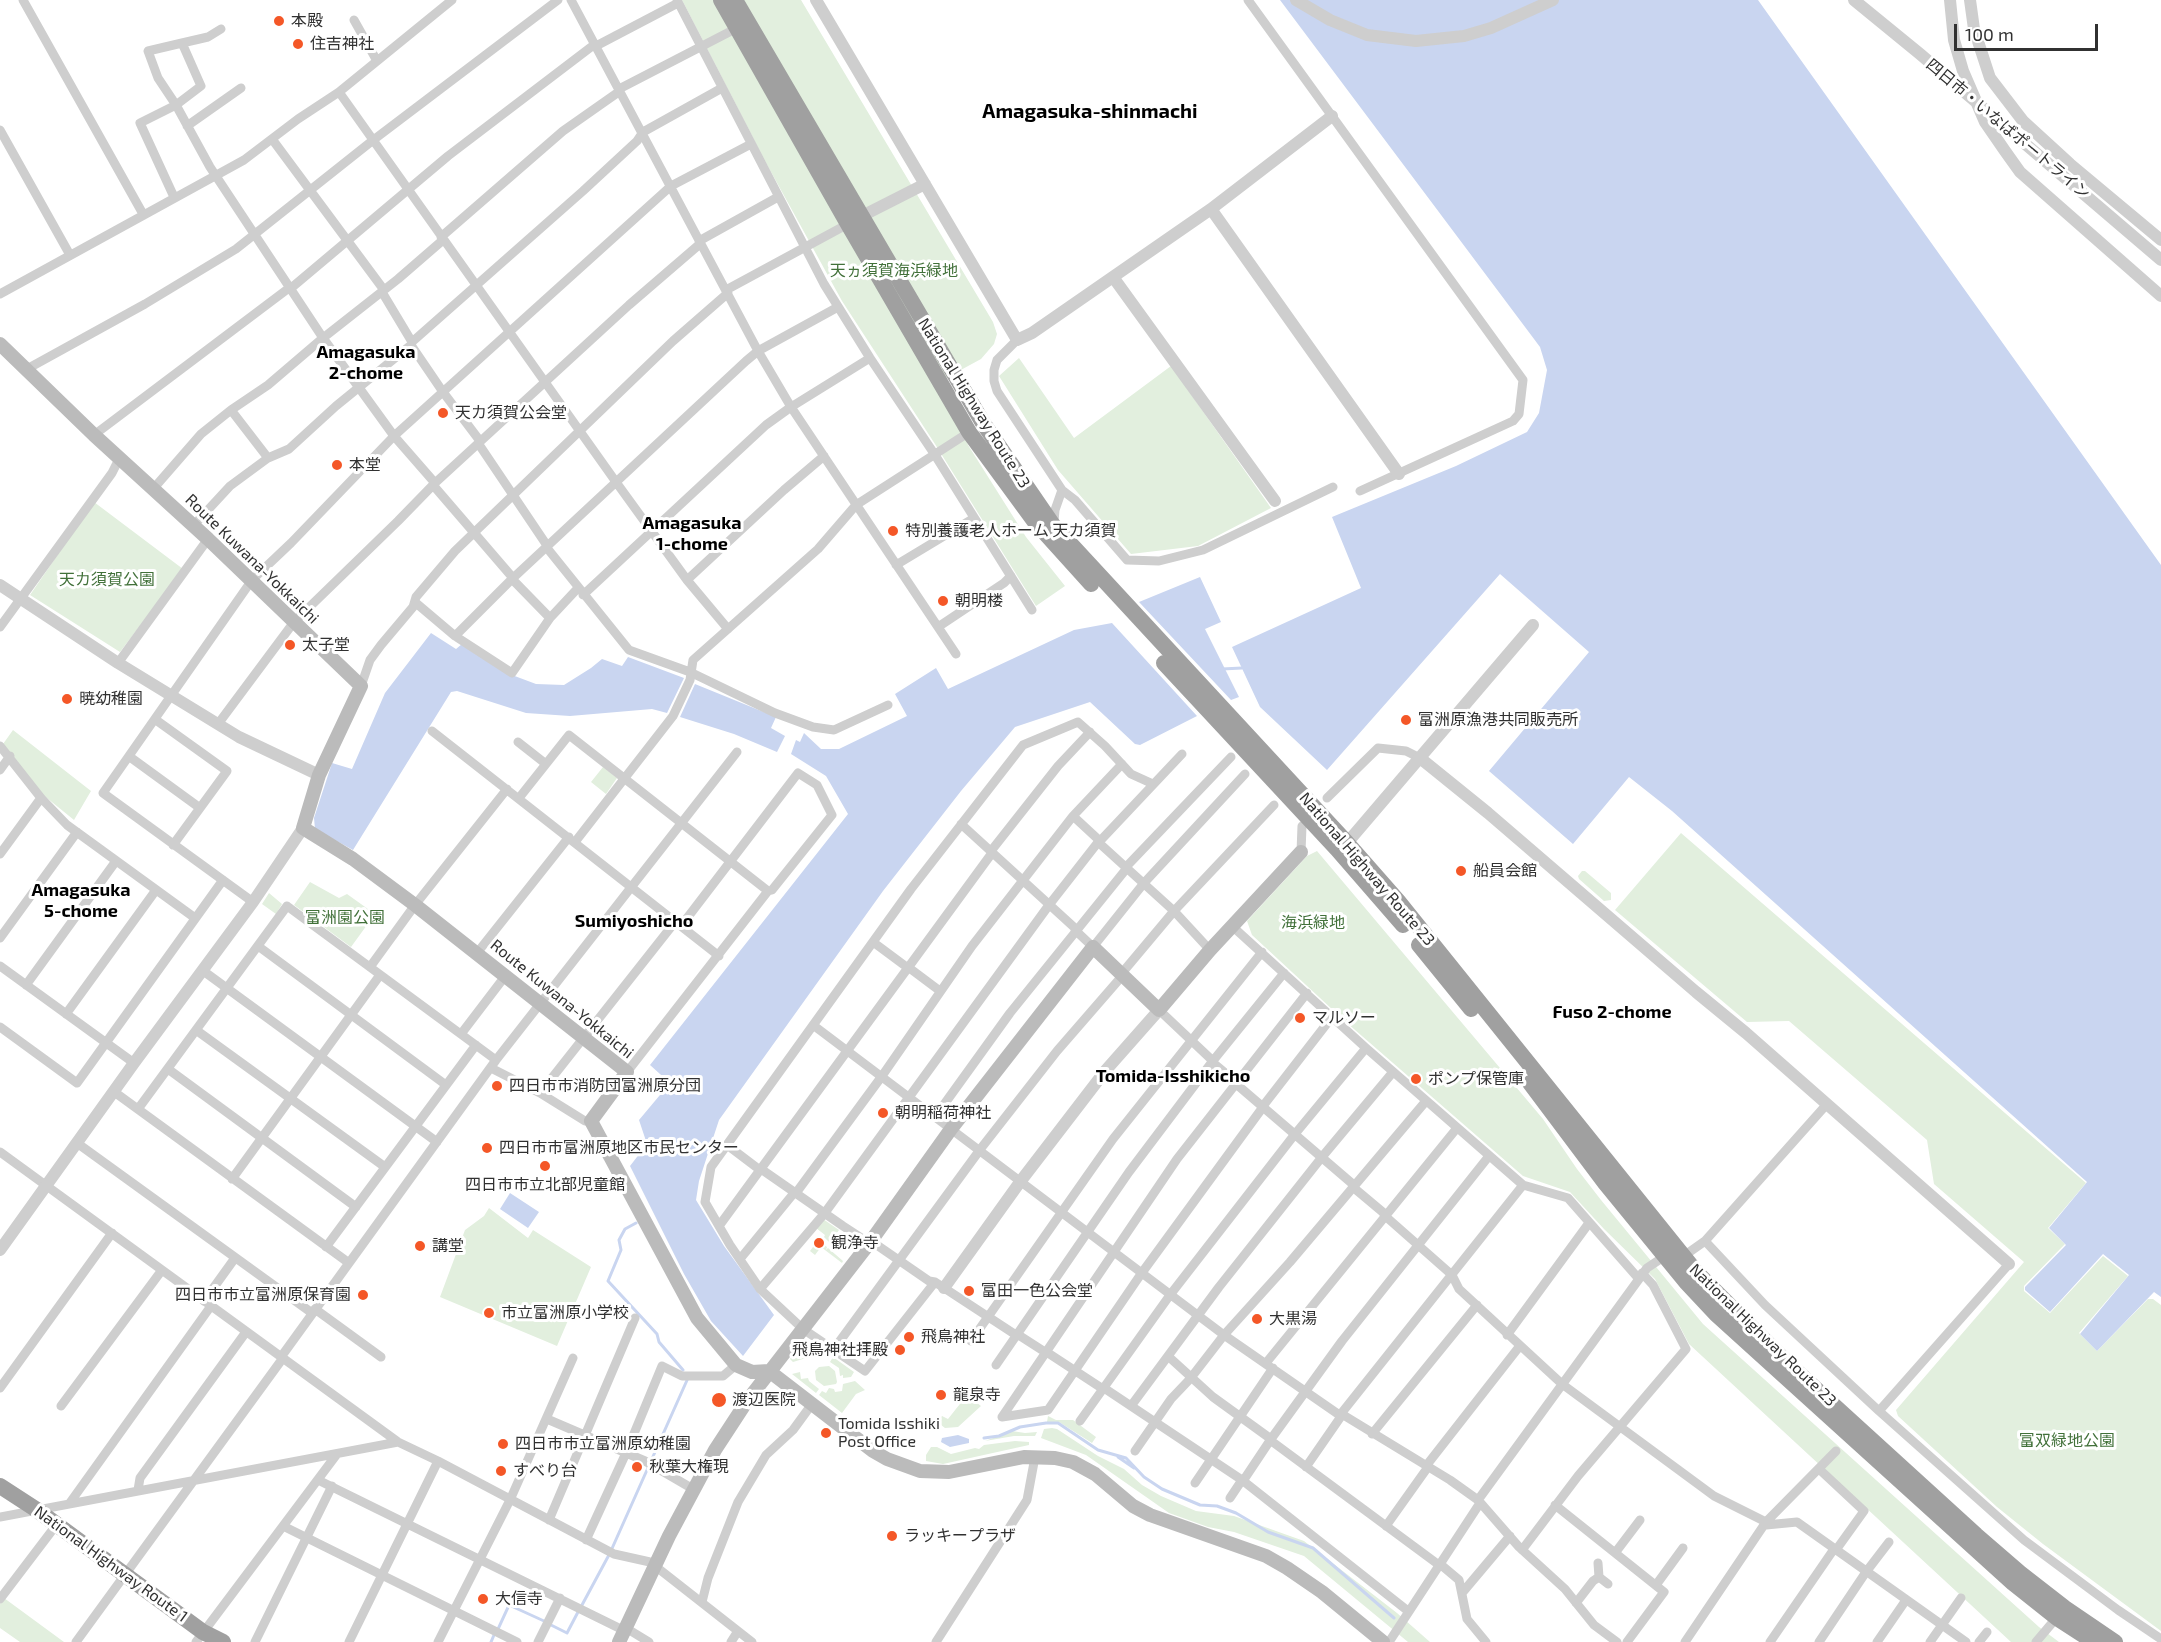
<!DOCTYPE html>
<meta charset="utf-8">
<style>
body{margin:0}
#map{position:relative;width:2161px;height:1642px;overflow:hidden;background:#fff;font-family:"Exo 2",sans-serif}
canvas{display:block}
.scale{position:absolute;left:1954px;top:24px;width:144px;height:27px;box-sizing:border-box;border:3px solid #313131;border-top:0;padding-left:8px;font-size:18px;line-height:21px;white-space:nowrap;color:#313131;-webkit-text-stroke:4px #fff;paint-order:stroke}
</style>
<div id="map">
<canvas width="2161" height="1642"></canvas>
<div class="scale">100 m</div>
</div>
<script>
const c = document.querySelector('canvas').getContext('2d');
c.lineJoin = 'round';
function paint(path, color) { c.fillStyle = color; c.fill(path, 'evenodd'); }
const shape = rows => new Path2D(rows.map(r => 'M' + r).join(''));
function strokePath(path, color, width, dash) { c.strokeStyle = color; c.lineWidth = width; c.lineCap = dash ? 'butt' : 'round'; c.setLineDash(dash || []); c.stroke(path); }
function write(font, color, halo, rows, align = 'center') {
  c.font = font + ' "Exo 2","Noto Sans JP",sans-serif'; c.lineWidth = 6; c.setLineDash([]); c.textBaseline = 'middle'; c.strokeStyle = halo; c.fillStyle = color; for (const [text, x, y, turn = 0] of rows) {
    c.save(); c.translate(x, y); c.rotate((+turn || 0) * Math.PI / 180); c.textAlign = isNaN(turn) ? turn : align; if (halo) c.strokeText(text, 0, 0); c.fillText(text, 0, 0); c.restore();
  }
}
const green = shape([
 [682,0,801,0,993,322,997,334,994,344,981,359,935,384,962,428,968,445,1026,537,1065,586,1036,606,935,444,842,301,765,161],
 [1019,358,1074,438,1171,366,1271,508,1198,546,1131,554,1058,470,999,376],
 [94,502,183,569,120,652,30,595],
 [13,730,91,791,74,820,42,794,3,744],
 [603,767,617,778,606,794,591,782],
 [1681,833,2086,1183,2048,1228,2065,1244,2024,1286,2024,1291,2050,1313,2103,1256,2128,1276,2079,1333,2097,1351,2148,1299,2153,1299,2161,1305,2161,1631,2043,1544,1997,1507,1898,1416,1896,1410,2024,1262,1934,1184,1927,1140,1789,1021,1747,1022,1615,910],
 [1317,851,1543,1119,1577,1169,1601,1200,1703,1324,2039,1627,2059,1642,2011,1642,1689,1344,1655,1279,1604,1229,1570,1192,1523,1176,1347,1023,1252,935,1247,921,1307,856],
 [1582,871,1585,871,1611,893,1611,900,1604,901,1579,879,1578,876],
 [310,882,339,898,347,894,375,914,351,947,294,905],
 [269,893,282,904,276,914,262,904],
 [489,1208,528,1238,533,1230,591,1267,557,1346,440,1297,465,1230,484,1216],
 [823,1219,839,1230,830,1243,824,1237,825,1235,816,1228],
 [816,1243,819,1246,823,1244,827,1247,826,1250,828,1248,843,1261,842,1263,821,1247,815,1255,810,1251],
 [801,1344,806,1358,793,1362,790,1359],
 [833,1357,854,1372,851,1377,843,1378,843,1375,840,1376,839,1368,830,1362],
 [829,1366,835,1371,837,1382,836,1384,824,1386,816,1380,815,1371,819,1367],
 [800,1372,801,1379,808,1378,809,1381,819,1389,816,1393,792,1374],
 [855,1381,865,1390,856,1394,842,1413,819,1395,822,1391,826,1393,829,1388,834,1389,835,1392,842,1391,843,1384],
 [967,1395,981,1406,958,1427,945,1428,937,1422,942,1416,948,1419],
 [1048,1416,1056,1420,1073,1420,1096,1437,1092,1443,1059,1422,1047,1422],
 [1052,1428,1057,1429,1098,1456,1124,1469,1142,1485,1161,1496,1196,1511,1234,1516,1304,1541,1397,1613,1430,1642,1408,1642,1304,1556,1234,1532,1208,1527,1169,1513,1086,1455,1041,1438,1044,1429],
 [1012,1431,1025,1433,1037,1432,1035,1436,1014,1436,985,1441],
 [1015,1441,1029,1442,1029,1445,943,1464,926,1461,926,1455,931,1447,937,1447,951,1454,975,1448,979,1449,984,1445],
 [4,1598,64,1642,20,1642,0,1628,0,1604]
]);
const water = shape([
 [1280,0,1758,0,2161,565,2161,1297,2154,1292,2097,1351,2080,1334,2129,1275,2103,1254,2050,1312,2025,1290,2025,1287,2066,1245,2049,1228,2087,1182,1672,811,1629,777,1573,844,1489,771,1589,652,1500,574,1327,770,1260,707,1232,647,1361,588,1332,517,1456,466,1527,432,1539,413,1547,370,1540,347],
 [1200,577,1221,622,1205,629,1239,697,1231,700,1139,602],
 [1112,623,1197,716,1140,745,1135,744,1090,702,1015,727,961,791,883,891,719,1120,699,1181,696,1200,724,1246,774,1315,743,1356,711,1321,684,1274,630,1166,647,1144,639,1120,670,1083,650,1065,848,814,826,776,791,754,796,740,800,742,804,733,821,749,839,749,907,716,895,694,936,668,948,689,1074,630],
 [431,633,456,649,462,644,504,672,536,684,564,685,591,668,602,659,622,666,628,657,684,678,667,713,652,709,570,716,526,713,457,691,451,692,353,850,315,829,314,818,332,763,352,769,385,693],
 [695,684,776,717,771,728,785,736,777,752,734,734,680,717],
 [510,1193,539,1212,528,1228,500,1209],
 [958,1435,969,1439,969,1443,950,1447,941,1442,942,1438]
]);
const pier = shape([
 [1111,620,1200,714,1200,717]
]);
const stream = shape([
 [1222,669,1242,668],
 [636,1223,625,1229,619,1240,621,1250,608,1281,657,1334,659,1342,683,1370],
 [984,1438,999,1436,1020,1427,1046,1423,1058,1423,1098,1450,1126,1458,1144,1477,1162,1489,1200,1505,1217,1506,1236,1513,1268,1532,1313,1548,1394,1618],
 [1118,1457,1134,1468],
 [582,1605,610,1553,688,1378],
 [551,1625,567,1633,578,1612],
 [498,1629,509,1605,544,1621],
 [491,1642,494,1635]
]);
const minor = shape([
 [23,0,143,214],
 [571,0,758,351,791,407,956,654],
 [677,0,824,284,870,358,935,455,1032,610],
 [1248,0,1523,380,1519,414,1513,421,1360,491],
 [354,20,377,61],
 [182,43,208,37,221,29],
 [596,46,678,3],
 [619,89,737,28],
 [339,92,616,482,687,580,728,629],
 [187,126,241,88],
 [0,130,70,255],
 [272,139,384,290],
 [174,197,140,123,176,105,201,86,182,43,148,51,158,78,176,105,210,167,323,338,394,436,435,483],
 [441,237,563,131,620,91],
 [699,241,778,197],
 [290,289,448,156,595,44],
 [726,290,848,224],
 [382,292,412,342],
 [0,294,244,160,298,119,339,92,452,0],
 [1017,340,997,360,994,370,994,381,997,391,1062,490,1075,500,1127,560,1159,561,1203,550,1333,487],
 [411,345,443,392,480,441],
 [27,369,145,304,236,249,372,141,558,0],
 [231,410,268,458],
 [94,435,289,288],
 [478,443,548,547],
 [433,485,513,578],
 [154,488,201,434,231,410,268,385,323,338,398,279,443,240],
 [1054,522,1055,510,1062,490],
 [194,525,230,486,268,458,289,449,336,406,411,345,412,342,583,191,637,141,643,132,722,88],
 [547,548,629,650,690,672,775,713,813,727,834,730,888,705],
 [896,565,974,518],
 [512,579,550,618,578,588],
 [687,580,784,490,824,456],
 [583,595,766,425,791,407,870,358],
 [416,603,455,636,512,673,550,618],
 [0,627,112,473,120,457],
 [938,627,1004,583,1011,576],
 [455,636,512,579,746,361,758,351,838,307],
 [118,663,208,539],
 [361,686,370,660,381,645,413,607,416,597,455,551,673,341,728,293],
 [156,720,227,771,173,845],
 [218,724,294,622,398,521,435,483,629,305,701,243],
 [432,731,719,956],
 [518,742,546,764],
 [0,746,41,798,67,825,195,918],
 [130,757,200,808],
 [0,770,10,756],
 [519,798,569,735,768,891],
 [1327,798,1378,748,1406,751,1420,758],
 [1073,816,1100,841,1182,754],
 [961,824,1076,929],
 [575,842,673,716,690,680,693,660,818,549,856,505,971,431],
 [1098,842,1174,911,1210,950],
 [991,851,1058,766,1090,732],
 [1301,852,1302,826],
 [0,854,41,798],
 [1126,867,1231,757],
 [253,902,103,793,252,580,291,543,394,436,671,186,751,144],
 [1049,905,1099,841],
 [1232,926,1366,1048,1523,1185,1568,1198,1639,1279],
 [1075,930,1093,947,1144,883,1245,774],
 [0,938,77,832],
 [873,942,908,968],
 [258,946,446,1085],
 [477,953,569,837],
 [0,966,134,1063],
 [370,967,415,905,507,789],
 [908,967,940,991],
 [202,970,437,1142],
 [1122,973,1174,911,1274,805],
 [26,985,116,861],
 [1159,1010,1213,1061],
 [66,1014,156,890],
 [813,1025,1224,1335,1338,1414,1345,1416,1450,1480,1478,1500,1519,1547,1565,1589,1594,1625,1617,1642],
 [0,1027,77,1083,223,880],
 [196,1030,385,1167],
 [461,1034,506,975],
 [1212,1062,1236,1082],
 [491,1068,540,1093,585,1121,591,1121],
 [168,1069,356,1207],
 [627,1072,768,891,772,890,832,815,817,785,798,773,681,926],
 [1235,1083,1355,1186],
 [113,1091,349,1263],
 [540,1093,675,922],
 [1263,1106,1332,1017],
 [138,1109,287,906,496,1060],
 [935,1117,1010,1013,1127,868],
 [77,1143,312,1313],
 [727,1145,760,1170],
 [0,1152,398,1442,438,1461,614,1554,650,1562,752,1642],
 [761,1169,843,1226,866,1241,871,1241,929,1281,935,1282,1016,1335],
 [232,1179,380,975],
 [1354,1188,1385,1214],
 [796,1193,882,1076,972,946,1073,816,1122,764],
 [1384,1215,1452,1275,1459,1289,1562,1384,1714,1496,1766,1522],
 [719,1226,992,853],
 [1705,1241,1765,1305,1879,1411],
 [326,1247,476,1045],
 [740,1259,794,1193],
 [2009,1264,1879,1411,2024,1540,2118,1610,2161,1639],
 [935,1282,865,1371,803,1329,760,1289,730,1245,705,1202,711,1167,911,889,1023,745,1078,722,1105,746,1131,774,1153,784],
 [760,1289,824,1214,1049,905],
 [204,1301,235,1258],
 [315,1309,381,1357],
 [1017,1334,1045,1352],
 [1507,1335,1589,1223],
 [971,1341,1113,1139,1262,952],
 [834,1349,982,1147,1057,1051,1123,975],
 [1045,1351,1103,1389],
 [281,1357,496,1060,737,752],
 [1169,1357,1213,1397,1271,1439],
 [1266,1363,1457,1128],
 [996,1365,1129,1172,1212,1062,1284,973],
 [0,1388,112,1233],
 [1104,1388,1242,1480,1408,1611],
 [61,1406,162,1270],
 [1131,1406,1219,1287,1322,1157,1393,1072],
 [1340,1415,1523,1185],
 [1002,1417,1177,1159,1307,993],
 [1002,1417,1048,1410,1141,1274,1263,1107],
 [547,1419,645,1461,693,1489],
 [1080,1421,1170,1295,1295,1134,1366,1048],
 [1372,1434,1477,1305],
 [1270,1440,1439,1565],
 [1135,1451,1171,1399,1190,1379,1224,1335,1290,1262,1426,1101],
 [1426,1466,1519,1347],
 [1306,1467,1342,1415],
 [1819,1469,1864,1511,1836,1550],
 [318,1480,625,1631],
 [1243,1481,1271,1439,1342,1341,1489,1156],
 [1195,1483,1273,1368],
 [138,1490,140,1478,246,1332],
 [1230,1498,1242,1480],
 [1478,1500,1647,1268,1659,1260,1688,1253,1705,1241,1827,1104],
 [69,1504,211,1306],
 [1555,1505,1664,1592,1627,1642],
 [0,1517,398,1442],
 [549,1520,635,1318],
 [1766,1525,1797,1522,1966,1642],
 [283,1526,517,1642],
 [1386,1526,1428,1467],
 [586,1540,626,1453,662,1366,682,1376,723,1376,736,1365],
 [1522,1550,1578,1476,1686,1349,1653,1285,1642,1273],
 [1615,1553,1640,1520],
 [1598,1563,1599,1577],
 [1440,1564,1459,1580,1467,1619,1486,1642],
 [1656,1585,1683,1548],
 [1462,1593,1510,1536],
 [0,1599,57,1524],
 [702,1602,708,1578,738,1502,766,1455,793,1430,812,1404],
 [1576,1603,1593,1581,1599,1577,1608,1584],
 [626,1628,649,1642],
 [76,1642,283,1358],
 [196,1642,337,1454],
 [255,1642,332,1486],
 [349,1642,438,1461],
 [438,1642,510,1500,573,1358],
 [538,1642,560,1598],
 [731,1642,738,1631],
 [936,1642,1027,1500,1035,1457],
 [1389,1642,1480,1503],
 [1685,1642,1766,1522,1836,1451],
 [1770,1642,1834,1549],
 [1819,1642,1866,1572,1889,1542],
 [1877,1642,1906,1600],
 [1930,1642,1961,1598],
 [1979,1642,1987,1632],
 [2036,1642,2058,1616]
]);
const tertiary = shape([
 [816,0,1017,340,1032,333,1211,209,1332,116],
 [1296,0,1330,20,1367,35,1416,41,1464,36,1491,28,1553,0],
 [1854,0,1920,54,2161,260],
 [1950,0,1954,40,1963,71,1985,122,2005,151,2020,172,2161,296],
 [1970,0,1974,29,1990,78,2023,121,2070,164,2161,240],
 [1211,209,1399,474],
 [856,219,925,184],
 [1113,277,1275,501],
 [0,585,118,663,239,737,319,775],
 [1420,758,1488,813,1696,992,1746,1033,2009,1264],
 [1347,843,1533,625],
 [0,1250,134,1063,253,902,303,828],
 [944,1288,1020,1182,1106,1070,1159,1010]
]);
const secondary = shape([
 [0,344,94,435,208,539,361,686,319,775,303,828,353,859,415,905,627,1072,591,1121,697,1318,736,1365,752,1372,769,1371,873,1451,887,1459,920,1471,949,1472,1024,1457,1055,1458,1073,1462,1095,1474,1133,1506,1150,1515,1266,1556,1287,1568,1322,1592,1383,1642],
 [619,1642,669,1536,715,1450,747,1401,871,1241,951,1129,1093,947,1159,1010,1210,950,1301,852]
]);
const trunk = shape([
 [721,0,848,224,969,432,1035,522,1091,584],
 [735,0,983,423,1053,525,1347,843,1398,901,1697,1273,1786,1362,1976,1535,2020,1573,2065,1608,2115,1642],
 [1164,663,1337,849,1403,925],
 [1419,945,1471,1009],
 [1530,1083,1605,1183,1686,1282,1716,1314,2013,1583,2057,1618,2094,1642],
 [0,1486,37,1510,203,1632,223,1642]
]);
const markers = [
 [279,21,6,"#f45727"],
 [298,44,6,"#f45727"],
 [443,413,6,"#f45727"],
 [337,465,6,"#f45727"],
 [893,531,6,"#f45727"],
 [943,601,6,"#f45727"],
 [290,645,6,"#f45727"],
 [67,699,6,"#f45727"],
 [1406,720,6,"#f45727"],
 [1461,871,6,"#f45727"],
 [1300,1018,6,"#f45727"],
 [1416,1079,6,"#f45727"],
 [497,1086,6,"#f45727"],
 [883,1113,6,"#f45727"],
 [487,1148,6,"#f45727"],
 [545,1166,6,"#f45727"],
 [819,1243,6,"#f45727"],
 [420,1246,6,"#f45727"],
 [969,1291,6,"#f45727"],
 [363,1295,6,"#f45727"],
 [489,1313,6,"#f45727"],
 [1257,1319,6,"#f45727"],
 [909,1337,6,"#f45727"],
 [900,1350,6,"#f45727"],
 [941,1395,6,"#f45727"],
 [719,1400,8,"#f45727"],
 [826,1433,6,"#f45727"],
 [503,1444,6,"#f45727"],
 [637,1467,6,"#f45727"],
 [501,1471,6,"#f45727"],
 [892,1536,6,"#f45727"],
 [483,1599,6,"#f45727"]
];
const poiNames = [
 ["本殿",291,21],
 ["住吉神社",310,44],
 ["天カ須賀公会堂",455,413],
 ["本堂",349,465],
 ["特別養護老人ホーム 天カ須賀",905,531],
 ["朝明楼",955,601],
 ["太子堂",302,645],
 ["暁幼稚園",79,699],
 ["富洲原漁港共同販売所",1418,720],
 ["船員会館",1473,871],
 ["マルソー",1312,1018],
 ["ポンプ保管庫",1428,1079],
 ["四日市市消防団富洲原分団",509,1086],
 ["朝明稲荷神社",895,1113],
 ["四日市市富洲原地区市民センター",499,1148],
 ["四日市市立北部児童館",545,1185,"center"],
 ["観浄寺",831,1243],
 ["講堂",432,1246],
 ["富田一色公会堂",981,1291],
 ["四日市市立富洲原保育園",351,1295,"right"],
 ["市立富洲原小学校",501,1313],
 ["大黒湯",1269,1319],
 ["飛鳥神社",921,1337],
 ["飛鳥神社拝殿",888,1350,"right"],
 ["龍泉寺",953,1395],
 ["渡辺医院",732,1400],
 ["Tomida Isshiki",838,1424],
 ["Post Office",838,1442],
 ["四日市市立富洲原幼稚園",515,1444],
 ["秋葉大権現",649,1467],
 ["すべり台",513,1471],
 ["ラッキープラザ",904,1536],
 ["大信寺",495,1599]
];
const streetNames = [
 ["四日市・いなばポートライン",2008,129,40],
 ["National Highway Route 23",974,403,58],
 ["Route Kuwana-Yokkaichi",252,559,44],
 ["National Highway Route 23",1367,869,49],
 ["Route Kuwana-Yokkaichi",562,999,39],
 ["National Highway Route 23",1763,1335,44],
 ["National Highway Route 1",111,1564,36]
];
const parkNames = [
 ["天ヵ須賀海浜緑地",894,271],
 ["天カ須賀公園",107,580],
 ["富洲園公園",345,918],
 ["海浜緑地",1313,923],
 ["富双緑地公園",2067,1441]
];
const neighbourhoodNames = [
 ["Amagasuka",366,352],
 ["2-chome",366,373],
 ["Amagasuka",692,523],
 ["1-chome",692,544],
 ["Amagasuka",81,890],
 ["5-chome",81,911],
 ["Sumiyoshicho",634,921],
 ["Fuso 2-chome",1612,1012],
 ["Tomida-Isshikicho",1173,1076]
];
const quarterNames = [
 ["Amagasuka-shinmachi",1090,111]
];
paint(green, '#e2efde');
paint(water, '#c9d5f0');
paint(pier, '#fff');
strokePath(stream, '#c9d5f0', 3);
strokePath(minor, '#cecece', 9);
strokePath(tertiary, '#cecece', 12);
strokePath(secondary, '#bbb', 14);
strokePath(trunk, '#a0a0a0', 16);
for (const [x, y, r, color] of markers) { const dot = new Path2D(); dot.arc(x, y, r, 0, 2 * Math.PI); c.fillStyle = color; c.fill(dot); strokePath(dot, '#fff', 2); }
write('16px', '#313131', '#fff', poiNames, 'left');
write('16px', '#313131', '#fff', streetNames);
write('16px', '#42713a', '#fff', parkNames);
write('bold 18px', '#000', '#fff', neighbourhoodNames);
write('bold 20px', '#000', '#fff', quarterNames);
</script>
